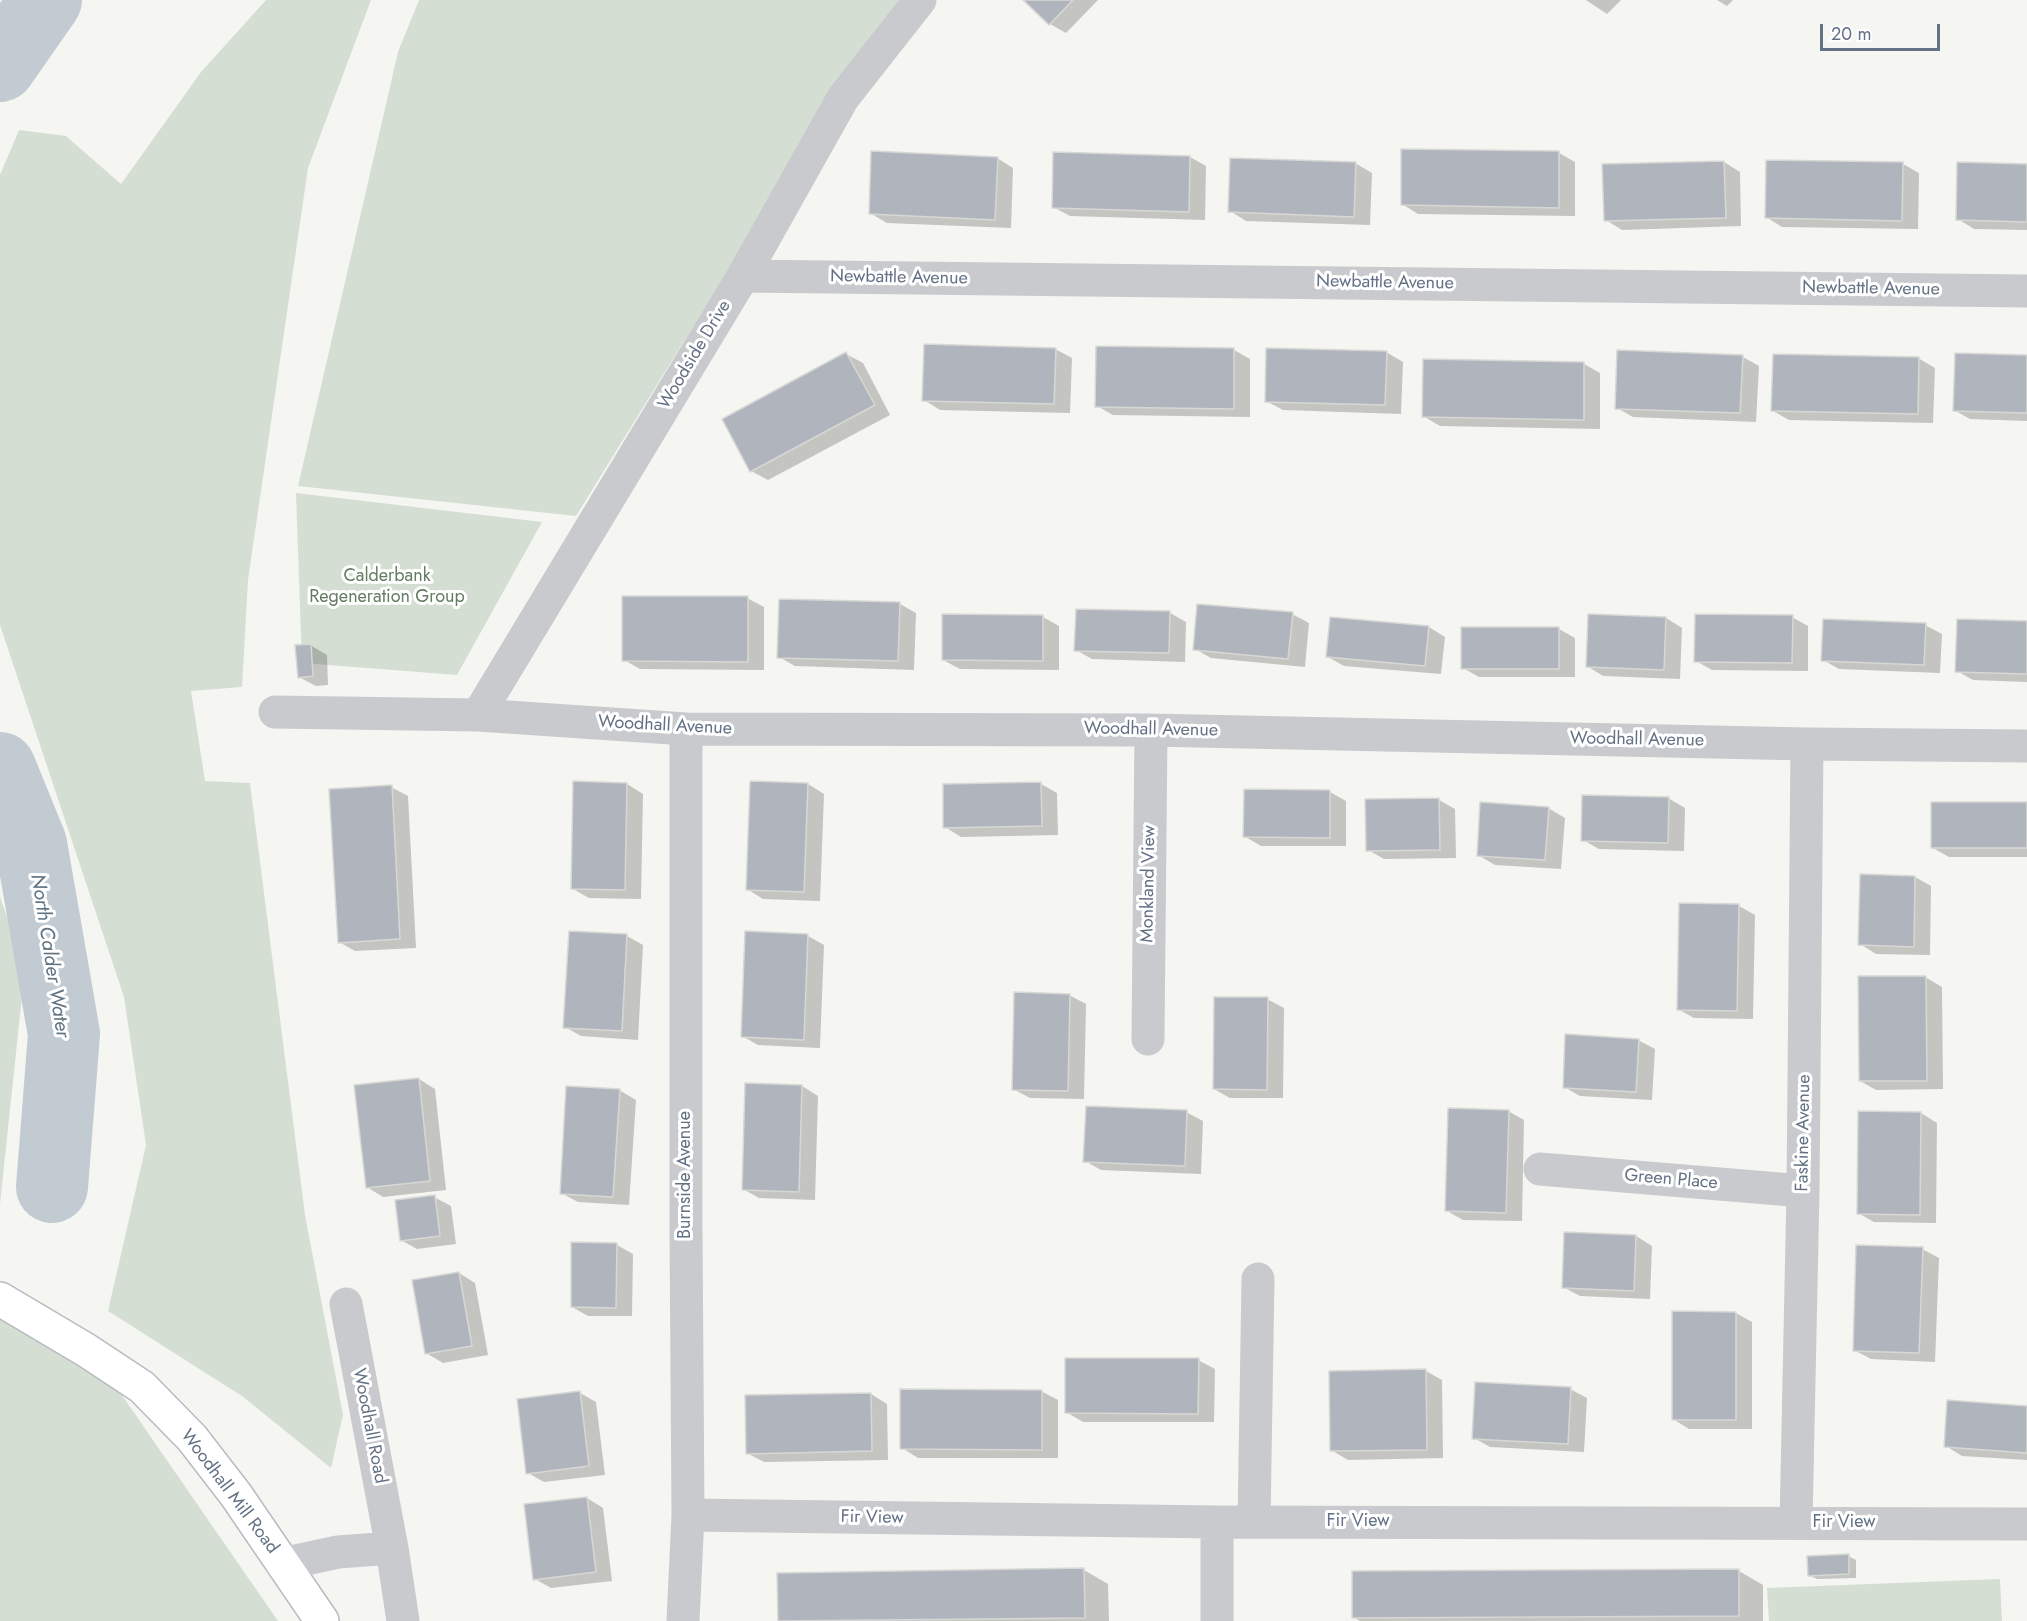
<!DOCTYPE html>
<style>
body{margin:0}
#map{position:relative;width:2027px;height:1621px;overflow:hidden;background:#f5f6f2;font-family:Jost,sans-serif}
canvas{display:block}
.scale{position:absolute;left:1820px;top:24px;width:120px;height:27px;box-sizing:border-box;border:3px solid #637185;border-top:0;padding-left:8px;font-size:18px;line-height:21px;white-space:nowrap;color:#637185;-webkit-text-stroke:4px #fff;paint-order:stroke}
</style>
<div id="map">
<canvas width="2027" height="1621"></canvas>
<div class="scale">20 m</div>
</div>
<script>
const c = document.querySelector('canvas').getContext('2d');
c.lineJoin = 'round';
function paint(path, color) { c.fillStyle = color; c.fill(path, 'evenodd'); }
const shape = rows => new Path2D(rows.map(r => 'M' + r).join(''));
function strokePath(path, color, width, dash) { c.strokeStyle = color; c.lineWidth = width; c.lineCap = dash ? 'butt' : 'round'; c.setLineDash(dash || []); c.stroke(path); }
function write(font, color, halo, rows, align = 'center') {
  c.font = font + ' Jost,sans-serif'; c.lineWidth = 6; c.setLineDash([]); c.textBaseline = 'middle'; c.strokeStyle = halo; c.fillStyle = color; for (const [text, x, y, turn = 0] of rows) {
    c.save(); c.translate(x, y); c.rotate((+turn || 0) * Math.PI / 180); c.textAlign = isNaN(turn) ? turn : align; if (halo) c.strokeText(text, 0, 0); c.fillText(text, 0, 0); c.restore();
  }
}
const green = shape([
 [266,0,371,0,308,168,248,580,242,687,191,691,205,781,250,783,305,1215,343,1415,331,1468,242,1396,108,1311,146,1145,124,997,0,625,0,175,19,130,66,136,121,184,201,72],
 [419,0,905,0,736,257,576,516,298,486,398,52],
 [296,493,542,522,457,675,302,663],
 [0,897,25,968,0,1204],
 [0,1319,108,1375,278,1621,0,1621],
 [2000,1579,2002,1621,1769,1621,1767,1588]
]);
const shadow = shape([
 [1025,0,1098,0,1066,33,1050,24],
 [1586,0,1621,0,1607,14],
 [1717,0,1733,0,1727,6],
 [1402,150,1559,153,1575,162,1575,216,1418,214,1402,204],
 [1190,157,1206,166,1205,220,1070,216,1053,207],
 [997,158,1013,168,1011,228,887,223,870,213],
 [1724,162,1740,172,1741,226,1622,230,1606,220],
 [1355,163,1372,173,1370,225,1246,221,1230,211],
 [1903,164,1919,173,1918,229,1782,227,1766,217],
 [2027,165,2027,230,1974,229,1958,219],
 [1098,347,1234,350,1250,359,1250,417,1113,415,1097,406],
 [1055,349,1072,358,1070,413,940,410,924,400],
 [1386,352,1403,362,1401,414,1283,410,1266,401],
 [846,354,863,363,890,415,768,480,751,471],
 [2027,356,2027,421,1970,419,1954,410],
 [1743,357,1759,366,1756,422,1633,417,1617,408],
 [1918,358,1935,368,1933,423,1789,420,1773,411],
 [1425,361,1584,364,1600,373,1600,429,1440,426,1423,416],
 [747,598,764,607,764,670,640,669,624,660],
 [900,604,916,613,914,670,795,666,779,657],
 [1170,613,1186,622,1185,662,1092,659,1076,650],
 [1292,614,1309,623,1305,667,1211,658,1195,649],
 [1043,617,1059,626,1059,670,960,669,943,660],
 [1792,617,1808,626,1808,671,1712,670,1696,661],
 [1666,618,1682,628,1680,679,1603,676,1587,666],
 [2027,622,2027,682,1973,680,1957,671],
 [1925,625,1942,634,1940,673,1839,669,1823,660],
 [1429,627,1445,637,1441,674,1344,666,1328,657],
 [1559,629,1575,638,1575,677,1479,677,1463,668],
 [310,645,327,655,328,685,316,686,299,677],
 [627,784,643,794,641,899,589,898,573,889],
 [808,784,824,794,820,901,763,899,747,889],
 [1041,784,1057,793,1058,835,961,837,945,827],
 [391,787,408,796,416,948,355,951,339,942],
 [1330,792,1346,801,1346,846,1261,846,1244,836],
 [1668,798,1685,808,1684,851,1599,849,1583,840],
 [1439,800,1455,809,1456,858,1384,859,1368,850],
 [2027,803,2027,857,1949,857,1933,848],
 [1548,808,1565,818,1561,869,1495,865,1478,855],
 [1862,876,1915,877,1931,886,1930,955,1876,954,1860,944],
 [1739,906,1755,915,1753,1019,1694,1018,1678,1009],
 [627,936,643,945,638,1040,581,1036,565,1027],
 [808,936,824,945,820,1048,758,1045,742,1036],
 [1925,977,1942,987,1943,1089,1876,1090,1860,1081],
 [1069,995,1086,1004,1084,1099,1030,1098,1013,1089],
 [1267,999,1284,1008,1283,1098,1230,1098,1214,1089],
 [1638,1040,1655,1049,1652,1100,1580,1096,1564,1087],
 [419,1079,435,1089,446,1190,383,1197,367,1187],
 [802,1086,818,1096,815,1200,759,1198,743,1189],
 [619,1090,636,1100,629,1205,578,1202,561,1193],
 [1508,1111,1524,1120,1522,1221,1463,1220,1447,1211],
 [1186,1112,1203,1121,1201,1174,1101,1170,1085,1161],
 [1859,1112,1921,1113,1937,1123,1936,1223,1874,1222,1858,1213],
 [434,1197,451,1206,456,1244,417,1249,401,1240],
 [1636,1236,1652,1246,1650,1299,1580,1296,1563,1287],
 [617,1245,633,1254,632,1316,588,1316,572,1307],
 [1922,1249,1939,1258,1935,1362,1871,1359,1854,1350],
 [459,1273,475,1283,488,1355,443,1363,426,1353],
 [1736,1313,1752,1322,1752,1429,1689,1429,1673,1419],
 [1198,1360,1215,1369,1214,1422,1083,1422,1066,1412],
 [1426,1371,1442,1380,1443,1458,1348,1460,1331,1450],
 [1570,1389,1587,1398,1584,1452,1490,1447,1474,1438],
 [1041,1391,1058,1400,1058,1458,918,1458,902,1448],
 [580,1393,596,1402,605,1475,544,1482,528,1473],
 [871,1394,887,1404,888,1460,764,1462,747,1453],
 [2027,1407,2027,1460,1962,1456,1946,1446],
 [587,1498,603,1508,612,1581,551,1588,535,1579],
 [1848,1556,1856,1560,1856,1578,1817,1579,1809,1575],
 [1084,1570,1108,1584,1109,1621,779,1621,778,1574],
 [1739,1571,1763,1585,1763,1621,1360,1621,1353,1617]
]);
const river = shape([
 [0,66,46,0],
 [0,768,31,844,64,1034,52,1187]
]);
const building = shape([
 [1023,0,1073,0,1049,25,1023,0],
 [1401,149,1559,151,1559,208,1401,205,1401,149],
 [871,151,998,157,995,220,869,214,871,151],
 [1053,152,1190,156,1189,212,1052,208,1053,152],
 [1230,158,1356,162,1354,217,1228,212,1230,158],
 [1766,160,1903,162,1902,221,1765,218,1766,160],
 [1724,161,1726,218,1604,221,1602,164,1724,161],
 [1957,162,2027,164,2027,222,1956,220,1957,162],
 [924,344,1056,348,1054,404,922,401,924,344],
 [1096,346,1234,348,1234,409,1095,407,1096,346],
 [1266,348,1387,351,1385,405,1265,402,1266,348],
 [1617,350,1743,355,1740,413,1615,409,1617,350],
 [846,352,875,405,750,472,722,419,846,352],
 [1955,353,2027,355,2027,413,1953,411,1955,353],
 [1773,354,1919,357,1918,414,1771,411,1773,354],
 [1423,359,1584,362,1584,420,1422,417,1423,359],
 [622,596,748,596,748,662,622,661,622,596],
 [779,599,900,602,898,661,777,658,779,599],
 [1197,604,1293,612,1288,659,1193,650,1197,604],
 [1076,609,1170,611,1169,653,1074,651,1076,609],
 [942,614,1043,615,1043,661,942,660,942,614],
 [1588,614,1666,617,1664,670,1586,667,1588,614],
 [1695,614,1793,615,1792,663,1694,662,1695,614],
 [1330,617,1429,626,1425,666,1326,657,1330,617],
 [1823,619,1926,623,1924,665,1821,661,1823,619],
 [1957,619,2027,621,2027,674,1955,672,1957,619],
 [1461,627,1559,627,1559,669,1461,669,1461,627],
 [311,644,313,676,298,678,295,645,311,644],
 [573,781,627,783,625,890,571,889,573,781],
 [750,781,808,783,804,892,746,890,750,781],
 [1041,782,1042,826,943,828,943,784,1041,782],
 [392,785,400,939,338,943,329,789,392,785],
 [1244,789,1330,790,1330,838,1243,837,1244,789],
 [1582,795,1669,797,1668,843,1581,841,1582,795],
 [1439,798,1440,850,1366,851,1365,799,1439,798],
 [1480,802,1549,807,1545,860,1477,856,1480,802],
 [1931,802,2027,802,2027,848,1931,848,1931,802],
 [1860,874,1915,876,1914,947,1858,945,1860,874],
 [1679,903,1739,904,1737,1011,1677,1010,1679,903],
 [569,931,627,934,622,1031,563,1028,569,931],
 [745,931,808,934,804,1040,741,1037,745,931],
 [1858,976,1926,976,1927,1081,1859,1081,1858,976],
 [1014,992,1070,994,1068,1091,1012,1090,1014,992],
 [1214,997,1268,997,1267,1090,1213,1089,1214,997],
 [1565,1034,1639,1039,1636,1092,1563,1088,1565,1034],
 [419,1078,430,1181,366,1188,354,1085,419,1078],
 [745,1083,802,1085,799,1192,742,1190,745,1083],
 [566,1086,620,1089,613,1197,560,1194,566,1086],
 [1086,1106,1187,1110,1185,1166,1083,1162,1086,1106],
 [1448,1108,1509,1110,1506,1213,1445,1211,1448,1108],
 [1858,1111,1921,1112,1920,1215,1857,1214,1858,1111],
 [435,1195,440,1236,400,1241,395,1200,435,1195],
 [1564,1232,1636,1235,1634,1291,1562,1288,1564,1232],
 [571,1242,617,1243,616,1308,571,1307,571,1242],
 [1856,1245,1923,1247,1919,1353,1853,1351,1856,1245],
 [459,1272,472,1346,425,1354,412,1280,459,1272],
 [1672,1311,1736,1312,1736,1420,1672,1420,1672,1311],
 [1065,1358,1199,1358,1198,1414,1065,1413,1065,1358],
 [1426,1369,1427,1450,1330,1451,1329,1371,1426,1369],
 [1475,1382,1571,1387,1568,1444,1472,1439,1475,1382],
 [900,1389,1042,1390,1042,1450,900,1449,900,1389],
 [580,1391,589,1466,526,1474,517,1399,580,1391],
 [871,1393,872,1451,746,1454,745,1395,871,1393],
 [1947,1400,2027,1406,2027,1453,1944,1447,1947,1400],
 [587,1497,596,1572,533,1580,524,1504,587,1497],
 [1849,1554,1849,1574,1808,1576,1807,1556,1849,1554],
 [1084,1568,1085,1618,778,1621,777,1573,1084,1568],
 [1739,1569,1739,1616,1352,1618,1352,1571,1739,1569]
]);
const minor = shape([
 [743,276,2027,291],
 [275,712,478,715,686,729,1151,730,1807,744,2027,746],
 [478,715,743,276,843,98,920,0],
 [1148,1039,1151,730],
 [1540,1169,1803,1191],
 [346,1304,392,1548,403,1621],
 [688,1515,1217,1522,2027,1524],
 [1254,1522,1258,1279],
 [1796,1523,1803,1191,1807,744],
 [282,1564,338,1552,392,1548],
 [683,1621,688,1515,686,1230,686,729],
 [1217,1621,1217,1522]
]);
const major = shape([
 [0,1299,86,1350,142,1387,192,1438,236,1495,322,1621]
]);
const streetNames = [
 ["Newbattle Avenue",899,278,1],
 ["Newbattle Avenue",1385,283,1],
 ["Newbattle Avenue",1871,289,1],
 ["Woodside Drive",695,355,-59],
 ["Woodhall Avenue",665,726,3],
 ["Woodhall Avenue",1151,730,1],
 ["Woodhall Avenue",1637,740,1],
 ["Monkland View",1149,884,-89],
 ["Faskine Avenue",1804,1133,-89],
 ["Burnside Avenue",686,1175,-90],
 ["Green Place",1671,1180,5],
 ["Woodhall Road",369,1426,79],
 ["Woodhall Mill Road",229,1492,53],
 ["Fir View",872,1518,1],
 ["Fir View",1358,1522],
 ["Fir View",1844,1523]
];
const parkNames = [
 ["Calderbank",387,577],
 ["Regeneration Group",387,598]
];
const waterNames = [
 ["North Calder Water",49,956,81]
];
paint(green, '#d5ded3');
paint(shadow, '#0003');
strokePath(river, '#c3cbd2', 72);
paint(building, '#b0b5bd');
strokePath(building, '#d7d7d5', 1.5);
strokePath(major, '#b8bbc0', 36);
strokePath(minor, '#c8cace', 33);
strokePath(major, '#fff', 33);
write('18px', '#637185', '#fff', streetNames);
write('18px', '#647c62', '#fff', parkNames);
write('italic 20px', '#5f7382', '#fff', waterNames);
</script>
